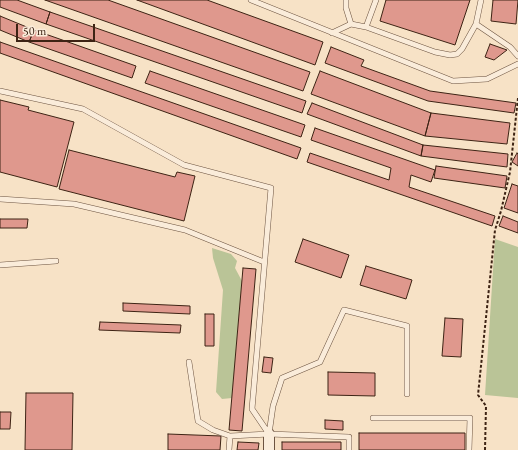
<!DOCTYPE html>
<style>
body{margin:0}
#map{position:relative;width:518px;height:450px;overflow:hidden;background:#f7e2c6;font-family:"EB Garamond",serif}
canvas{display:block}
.scale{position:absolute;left:16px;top:24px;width:79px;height:18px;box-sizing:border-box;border:2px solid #3d2314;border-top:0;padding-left:5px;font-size:12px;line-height:14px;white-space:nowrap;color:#3d2314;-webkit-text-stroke:3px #faecda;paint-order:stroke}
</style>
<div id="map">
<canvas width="518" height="450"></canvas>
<div class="scale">50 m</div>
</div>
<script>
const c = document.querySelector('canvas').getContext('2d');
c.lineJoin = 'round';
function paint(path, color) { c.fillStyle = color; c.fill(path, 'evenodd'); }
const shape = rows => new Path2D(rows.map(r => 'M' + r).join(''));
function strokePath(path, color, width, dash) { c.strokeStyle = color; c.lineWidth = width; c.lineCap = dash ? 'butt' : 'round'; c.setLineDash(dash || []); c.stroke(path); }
const green = shape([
 [495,239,518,247,518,398,485,395],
 [212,248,231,254,237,261,235,268,242,281,232,398,222,399,216,392,223,290,213,258]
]);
const building = shape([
 [0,0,17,0,50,12,46,24,0,7,0,0],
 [45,0,108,0,310,72,303,91,45,0],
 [137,0,207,0,323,42,315,65,137,0],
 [386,0,470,0,455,45,380,21,386,0],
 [493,0,518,0,516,24,491,21,493,0],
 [50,12,306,101,302,113,46,24,50,12],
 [0,16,34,30,29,42,0,30,0,16],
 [34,30,136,66,132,78,29,42,34,30],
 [0,42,301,148,297,159,0,53,0,42],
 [490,44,507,50,494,60,485,57,490,44],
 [331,47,364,60,361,66,430,91,516,103,514,113,428,101,325,63,331,47],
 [150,71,305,125,301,137,145,83,150,71],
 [320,71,431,113,425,136,311,94,320,71],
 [0,100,29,107,28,110,74,122,57,187,0,172,0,100],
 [312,103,423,145,421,156,307,114,312,103],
 [431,113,510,123,507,144,425,136,431,113],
 [315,128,435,170,431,182,411,175,409,187,495,216,492,226,307,162,310,153,389,180,391,168,311,140,315,128],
 [423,145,508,154,507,167,421,156,423,145],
 [69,150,175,177,177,172,195,176,184,221,59,189,69,150],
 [517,153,518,154,518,166,512,162,517,153],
 [436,166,507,176,505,188,434,178,436,166],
 [512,184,518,186,518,213,504,208,512,184],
 [503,216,518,222,518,233,499,226,503,216],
 [0,219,28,219,27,228,0,228,0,219],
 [303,239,349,255,341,278,295,262,303,239],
 [366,266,412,280,406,299,360,285,366,266],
 [243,268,256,269,242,431,229,430,243,268],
 [123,303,190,306,190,314,123,311,123,303],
 [205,314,214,314,214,346,205,346,205,314],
 [445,318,463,319,461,357,442,356,445,318],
 [100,322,181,325,180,333,99,330,100,322],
 [264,357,273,358,271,373,262,372,264,357],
 [328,372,375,373,375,396,328,395,328,372],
 [26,393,73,393,72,450,25,450,26,393],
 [0,412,11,412,10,429,0,429,0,412],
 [325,420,343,421,343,430,325,429,325,420],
 [359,433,465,433,465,450,359,450,359,433],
 [168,434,221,436,220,450,168,450,168,434],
 [238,442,259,443,258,450,237,450,238,442],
 [282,442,341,442,341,450,282,450,282,442]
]);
const path = shape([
 [485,450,486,406,478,395,495,230,501,211,510,172,518,98]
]);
const service = shape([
 [251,0,453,81,487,79,518,64],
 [346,0,346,8,351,24],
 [481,0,476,24,510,47,518,56],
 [366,27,376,0],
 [332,33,351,24,366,27,435,52,450,55,457,54,462,49,476,24],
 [0,91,83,109,184,165,271,188,252,409,269,434],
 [0,199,74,204,185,230,264,262],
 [0,265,56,261],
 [189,362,198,421,213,430,230,436,269,434,349,437,349,450],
 [373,418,470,418,469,450],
 [269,434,273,406,282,378,320,362,344,310,407,326,407,394],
 [229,450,230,436]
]);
const minor = shape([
 [269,434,269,450]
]);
paint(green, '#bac497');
paint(building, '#df988d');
strokePath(building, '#3d2314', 1);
strokePath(service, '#6c5340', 6);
strokePath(minor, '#6c5340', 12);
strokePath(path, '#3d2314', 2, [3, 2]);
strokePath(service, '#faecda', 5);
strokePath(minor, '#faecda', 10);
</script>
